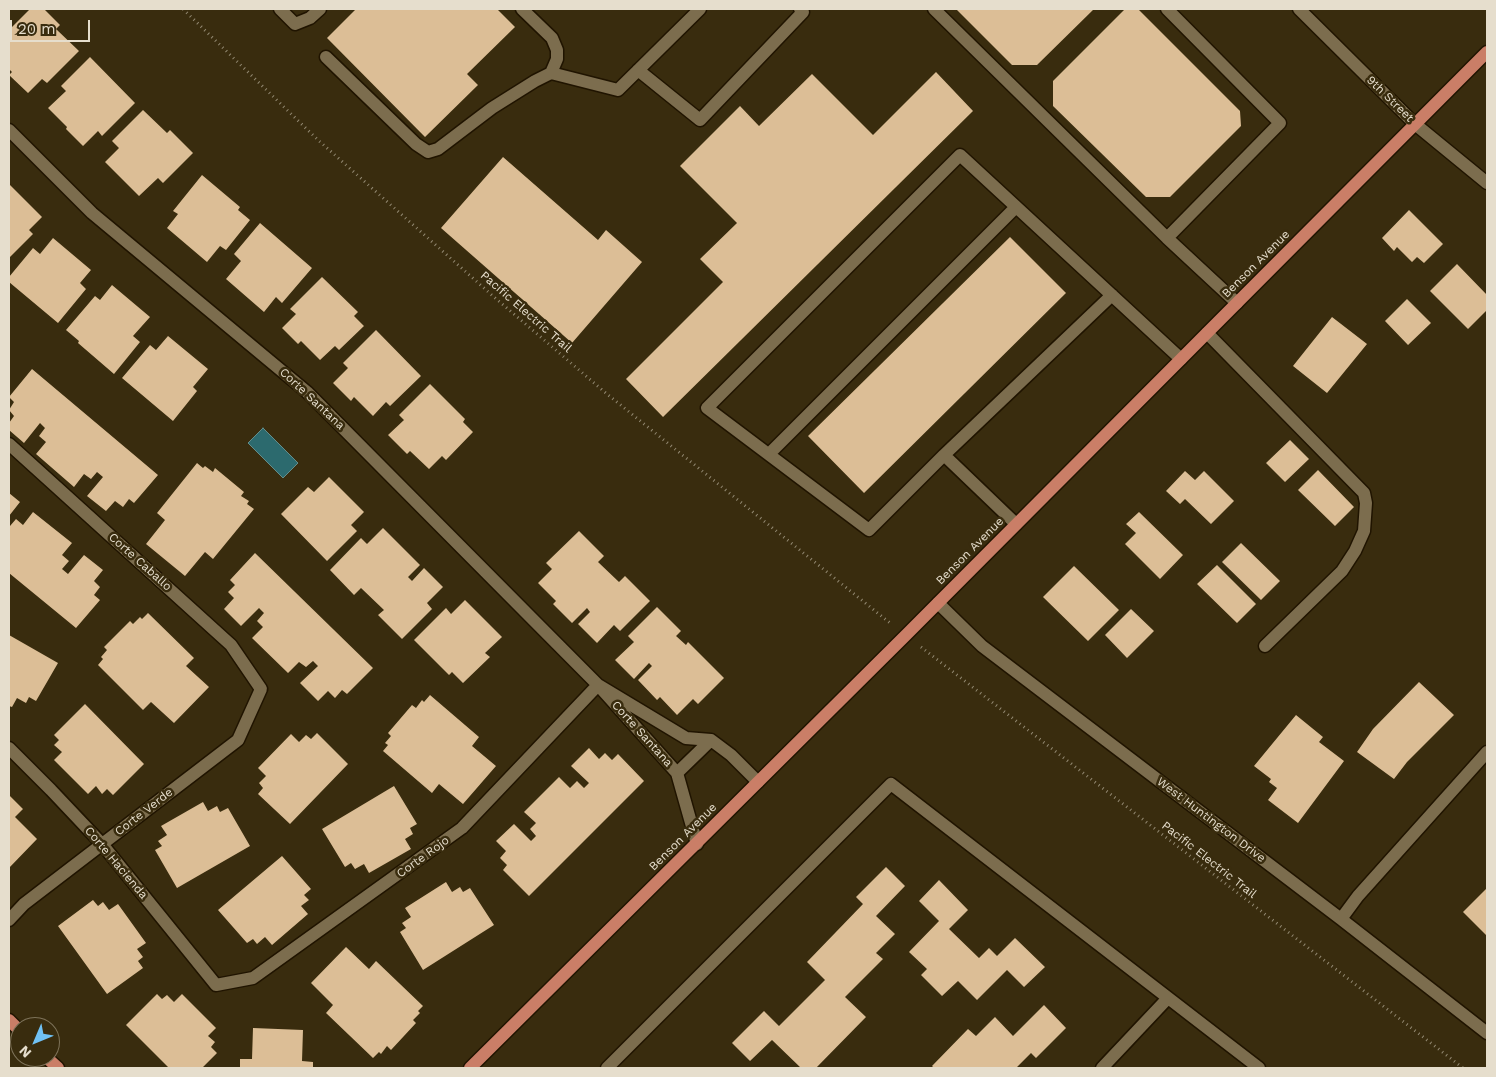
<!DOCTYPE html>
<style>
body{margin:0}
#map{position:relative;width:1496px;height:1077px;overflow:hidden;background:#392c0e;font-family:"Work Sans",sans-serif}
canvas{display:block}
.frame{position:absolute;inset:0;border:10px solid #e6decd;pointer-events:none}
.north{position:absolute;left:10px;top:1017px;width:50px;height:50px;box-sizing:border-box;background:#392c0e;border:1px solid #7e735a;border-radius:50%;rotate:225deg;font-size:14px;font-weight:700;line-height:20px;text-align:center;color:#e6decd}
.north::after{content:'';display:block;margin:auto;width:18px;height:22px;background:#70c1f4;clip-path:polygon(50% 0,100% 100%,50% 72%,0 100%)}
.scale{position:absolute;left:10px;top:20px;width:80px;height:22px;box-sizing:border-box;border:2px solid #e6decd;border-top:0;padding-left:6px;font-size:15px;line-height:18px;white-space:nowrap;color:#e6decd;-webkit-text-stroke:4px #392c0e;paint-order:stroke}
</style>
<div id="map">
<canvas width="1496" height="1077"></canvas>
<div class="frame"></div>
<div class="north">N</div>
<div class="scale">20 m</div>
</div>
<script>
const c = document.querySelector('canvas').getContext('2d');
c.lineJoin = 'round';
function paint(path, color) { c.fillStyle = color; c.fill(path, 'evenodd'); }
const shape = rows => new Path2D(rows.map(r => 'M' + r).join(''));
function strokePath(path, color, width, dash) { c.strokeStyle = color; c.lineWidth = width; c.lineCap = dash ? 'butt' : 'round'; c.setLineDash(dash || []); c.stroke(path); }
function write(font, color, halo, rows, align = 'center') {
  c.font = font + ' "Work Sans",sans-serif'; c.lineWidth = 5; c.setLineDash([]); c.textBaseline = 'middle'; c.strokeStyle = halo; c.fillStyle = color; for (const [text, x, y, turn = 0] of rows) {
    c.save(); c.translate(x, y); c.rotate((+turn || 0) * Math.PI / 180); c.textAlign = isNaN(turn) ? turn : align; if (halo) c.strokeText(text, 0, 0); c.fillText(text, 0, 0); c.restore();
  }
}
const water = shape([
 [263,428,298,463,283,478,248,443,263,428]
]);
const building = shape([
 [30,9,44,9,60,25,56,29,79,51,47,83,42,79,28,93,9,75,12,72,9,69,9,30],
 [356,9,497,9,515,27,467,74,478,85,425,137,327,38],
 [956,9,1094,9,1037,65,1012,65],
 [1124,10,1139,10,1240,111,1241,126,1170,197,1146,197,1053,106,1053,81],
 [90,57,135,103,102,136,98,131,83,146,66,129,67,127,48,108,66,91,61,86],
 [936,72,973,111,663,417,626,379,723,282,700,259,737,223,680,166,740,106,759,126,812,74,873,135],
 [143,110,167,133,170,130,193,153,163,183,158,178,139,196,105,162,119,148,112,141],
 [503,157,598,240,606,230,642,262,572,343,441,228],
 [202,175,240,207,238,210,250,220,226,250,220,246,207,262,167,228,178,214,173,211],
 [9,184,42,217,29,230,33,234,9,258],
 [1409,210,1443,244,1424,263,1417,257,1412,262,1397,247,1394,251,1382,238],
 [260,223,312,268,282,303,276,297,264,312,226,279,241,261,234,254],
 [1010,237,1066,293,864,493,808,436],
 [53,238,91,270,80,283,86,289,58,323,9,282,9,277,33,248,40,254],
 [1457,264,1487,295,1487,310,1468,329,1430,291],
 [322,277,358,312,354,316,364,326,339,350,335,346,320,360,301,341,298,344,282,328,296,314,290,309],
 [112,285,150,317,133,336,140,342,114,374,78,343,79,341,66,330,95,296,100,300],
 [1407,299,1431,323,1408,345,1385,321],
 [1332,317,1367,344,1327,393,1293,366],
 [376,330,421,376,390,406,386,402,373,416,354,397,351,401,333,383,348,368,343,363],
 [168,336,208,369,193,387,197,391,173,421,122,378,150,345,156,350],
 [32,369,158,475,134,503,129,499,123,507,115,501,106,511,87,496,103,477,97,472,91,479,84,474,74,487,36,454,46,442,39,436,45,428,40,423,24,443,9,430,9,423,14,416,9,410,14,402,9,397],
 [430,384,465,419,463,422,473,432,446,460,442,456,429,469,410,451,407,454,388,435,404,420,399,415],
 [1290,440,1309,459,1285,482,1266,463],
 [197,463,203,468,205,466,213,472,215,468,244,492,241,496,249,501,247,504,254,509,213,559,205,552,185,576,146,544,165,520,157,513],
 [1318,470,1354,507,1335,526,1298,490],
 [1185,471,1195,480,1204,471,1234,501,1211,524,1185,499,1180,504,1166,491],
 [329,477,364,512,351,525,357,531,327,561,281,514,308,487,314,492],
 [9,493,20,502,9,516],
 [33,512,72,543,62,555,69,561,62,569,68,574,84,555,103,570,94,581,100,587,94,595,100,600,76,628,9,573,9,525,10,526,16,519,23,525],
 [1139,512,1183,555,1160,579,1125,544,1136,533,1126,524],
 [383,528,420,565,408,577,412,581,424,568,443,587,427,603,432,609,402,639,378,615,384,610,361,588,354,595,330,570,361,538,367,544],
 [579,531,604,556,598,562,619,582,625,576,650,601,620,631,614,625,597,643,578,624,590,612,587,608,572,623,553,604,556,601,538,583,552,569,546,563],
 [1241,543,1280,581,1261,600,1222,562],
 [255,553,373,668,347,694,342,690,335,698,328,691,318,701,300,683,318,666,313,661,306,667,299,662,288,673,252,638,263,627,257,621,264,613,259,608,241,626,224,609,234,598,228,592,235,585,230,580],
 [1217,565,1256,604,1237,623,1197,584],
 [1074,566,1119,610,1088,641,1043,597],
 [465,600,502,637,485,653,490,657,463,683,452,672,449,675,414,640,446,608,451,614],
 [657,607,681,631,676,636,686,645,688,642,724,678,698,704,693,699,677,715,660,697,657,700,638,680,652,666,649,663,634,679,615,660,634,642,628,636],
 [1131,609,1154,631,1127,658,1105,635],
 [148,613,194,658,186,666,209,687,174,723,151,702,143,710,98,665,103,659,101,657,107,650,104,647,130,621,133,624,140,617,142,619],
 [9,635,58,663,36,701,29,697,26,703,17,698,12,707,9,706],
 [1419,682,1454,715,1407,762,1394,779,1357,752,1373,729],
 [430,695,479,737,472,746,496,766,463,804,439,784,432,793,383,751,388,745,385,743,391,736,388,733,412,705,416,708,422,700,424,702],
 [85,704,144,764,113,795,107,789,102,794,96,786,88,794,54,760,62,752,54,745,59,740,54,735],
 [1296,715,1323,737,1319,742,1344,761,1298,823,1268,800,1277,788,1269,782,1271,779,1254,766],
 [317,733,348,764,290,824,258,794,263,788,259,783,266,776,258,768,291,734,299,742,306,735,311,739],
 [589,748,599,759,605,753,612,760,618,754,644,781,529,896,503,870,507,865,500,858,506,851,496,841,514,824,531,841,536,836,530,829,536,823,524,812,559,777,570,788,577,781,584,788,589,783,571,766],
 [394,786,417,824,410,828,413,834,405,839,411,849,369,873,364,864,355,869,351,863,345,867,322,829],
 [9,795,23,809,15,817,37,839,9,868],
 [203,802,208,811,217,806,220,812,228,808,250,846,177,888,155,850,162,846,158,841,167,835,161,826],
 [282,856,311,889,304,895,309,900,301,906,308,914,272,945,265,937,257,944,253,939,247,943,218,910],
 [886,867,905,886,876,916,895,934,876,953,883,959,845,997,866,1017,816,1068,801,1068,772,1040,750,1061,732,1043,764,1011,779,1026,825,980,807,962,863,904,856,897],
 [939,880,968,910,949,929,979,958,989,948,997,956,1015,938,1045,967,1024,987,1007,970,977,1000,958,981,942,996,921,975,927,969,909,952,939,921,919,901],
 [446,882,452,892,460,887,463,892,470,888,494,925,423,970,400,932,406,928,402,923,411,917,405,908],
 [1487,888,1487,936,1463,912],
 [93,900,98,906,103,902,109,910,118,904,146,943,137,949,143,957,138,961,143,968,107,994,58,926],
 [346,947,369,969,376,961,423,1006,418,1011,420,1013,413,1020,416,1023,391,1050,387,1046,381,1054,379,1052,373,1058,326,1013,333,1005,311,983],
 [157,994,162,999,167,995,174,1002,182,994,216,1028,208,1036,215,1042,211,1047,217,1053,202,1068,169,1068,126,1025],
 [1044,1005,1066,1028,1036,1058,1031,1053,1016,1068,934,1068,932,1066,968,1029,976,1036,995,1017,1013,1036],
 [253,1028,303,1030,302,1061,313,1062,313,1068,240,1068,240,1059,252,1059]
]);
const path = shape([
 [183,9,318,140,494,297,607,394,890,623],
 [921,647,1463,1068]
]);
const minor = shape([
 [280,9,295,24,310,18,320,9],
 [522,9,552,38,557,50,557,59,551,73],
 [934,9,1167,238,1280,123,1167,9],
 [1299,9,1415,124,1487,183],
 [326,57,416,144,428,152,438,149,492,108,535,81,551,73,618,90,700,9],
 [638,70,700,120,803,12,800,9],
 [9,130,92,213,307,392,598,685,686,738,711,740,731,755,758,782],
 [1167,238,1237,303],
 [1207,333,1364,493,1366,503,1364,531,1355,551,1342,571,1265,646],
 [9,444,231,645,261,689,238,740,24,904,9,920],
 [769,454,1016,207],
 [944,455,1112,295],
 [1016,524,944,455,869,530,707,408,960,155,1181,359],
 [938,603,982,646,1341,919,1487,1033],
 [9,748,51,790,102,844,216,985,253,978,462,828,598,685,677,773,697,844],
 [677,773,711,740],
 [1341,919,1358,896,1487,752],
 [607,1068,891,784,1259,1068],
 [1102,1068,1168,998]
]);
const major = shape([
 [9,1020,20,1031],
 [46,1057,58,1068],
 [470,1068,906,635,1487,52]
]);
const streetNames = [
 ["9th Street",1390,99,44],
 ["Benson Avenue",1256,264,-45],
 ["Pacific Electric Trail",526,312,41],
 ["Corte Santana",312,399,43],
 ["Benson Avenue",970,551,-45],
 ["Corte Caballo",140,562,42],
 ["Corte Santana",642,734,48],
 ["Corte Verde",144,812,-38],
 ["West Huntington Drive",1211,820,37],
 ["Benson Avenue",683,837,-45],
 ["Corte Rojo",423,857,-36],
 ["Pacific Electric Trail",1209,860,38],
 ["Corte Hacienda",116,863,50]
];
paint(water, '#2c6a6e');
strokePath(water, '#648d8a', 1);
paint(building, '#dcbe96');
strokePath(minor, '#201400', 15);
strokePath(major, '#201400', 15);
strokePath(path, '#938972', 3, [1, 4]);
strokePath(minor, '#7c6d4e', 12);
strokePath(major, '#ca7e67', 12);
write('12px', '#e6decd', '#392c0e', streetNames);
</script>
